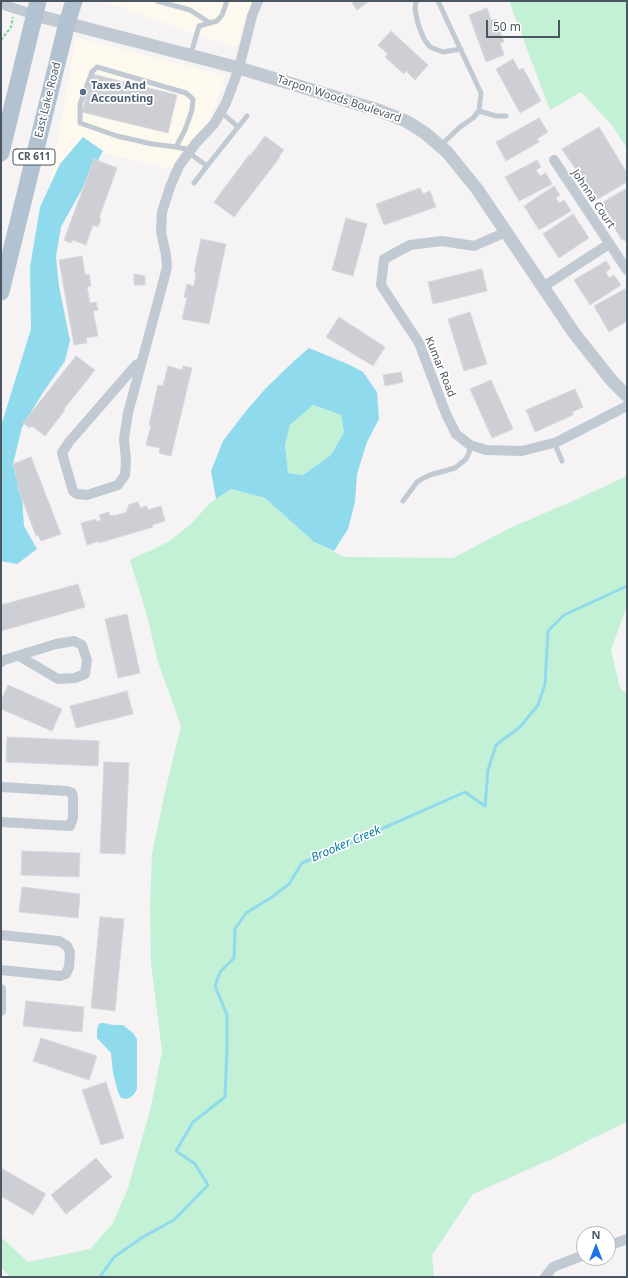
<!DOCTYPE html>
<style>
body{margin:0}
#map{position:relative;width:628px;height:1278px;overflow:hidden;background:#f5f3f3;font-family:"Noto Sans",sans-serif}
canvas{display:block}
.frame{position:absolute;inset:0;border:2px solid #4a5661;pointer-events:none}
.north{position:absolute;left:576px;top:1226px;width:40px;height:40px;box-sizing:border-box;background:#fff;border:1px solid #b7bbc0;border-radius:50%;rotate:0deg;font-size:11px;font-weight:700;line-height:16px;text-align:center;color:#4a5661}
.north::after{content:'';display:block;margin:auto;width:14px;height:18px;background:#1a73e8;clip-path:polygon(50% 0,100% 100%,50% 72%,0 100%)}
.scale{position:absolute;left:486px;top:20px;width:74px;height:18px;box-sizing:border-box;border:2px solid #4a5661;border-top:0;padding-left:5px;font-size:12px;line-height:14px;white-space:nowrap;color:#4a5661;-webkit-text-stroke:3px #fff;paint-order:stroke}
</style>
<div id="map">
<canvas width="628" height="1278"></canvas>
<div class="frame"></div>
<div class="north">N</div>
<div class="scale">50 m</div>
</div>
<script>
const c = document.querySelector('canvas').getContext('2d');
c.lineJoin = 'round';
function paint(path, color) { c.fillStyle = color; c.fill(path, 'evenodd'); }
const shape = rows => new Path2D(rows.map(r => 'M' + r).join(''));
function strokePath(path, color, width, dash) { c.strokeStyle = color; c.lineWidth = width; c.lineCap = dash ? 'butt' : 'round'; c.setLineDash(dash || []); c.stroke(path); }
function write(font, color, halo, rows, align = 'center') {
  c.font = font + ' "Noto Sans",sans-serif'; c.lineWidth = 3.5; c.setLineDash([]); c.textBaseline = 'middle'; c.strokeStyle = halo; c.fillStyle = color; for (const [text, x, y, turn = 0] of rows) {
    c.save(); c.translate(x, y); c.rotate((+turn || 0) * Math.PI / 180); c.textAlign = isNaN(turn) ? turn : align; if (halo) c.strokeText(text, 0, 0); c.fillText(text, 0, 0); c.restore();
  }
}
const commercial = shape([
 [102,1,252,1,236,48],
 [76,37,226,76,209,122,175,163,172,169,102,153,103,151,60,164,50,184]
]);
const green = shape([
 [509,1,627,1,627,148,611,124,581,92,550,110],
 [312,405,341,415,344,432,331,455,303,475,288,473,285,445,290,425],
 [627,476,627,605,611,650,620,688,627,694,627,1122,593,1138,554,1158,473,1194,432,1255,434,1277,10,1277,1,1267,1,1237,28,1262,90,1249,113,1223,128,1188,135,1163,150,1111,162,1051,151,963,150,909,152,854,164,796,181,726,157,659,148,619,130,560,168,542,191,524,209,504,231,489,265,498,314,542,345,557,453,558,512,527,573,501]
]);
const water = shape([
 [83,137,103,151,61,227,56,257,59,286,70,341,65,361,42,394,22,427,13,464,21,482,24,526,37,549,17,564,1,561,1,426,31,329,30,267,40,207,60,164],
 [309,348,350,365,363,372,377,392,379,419,367,442,357,474,355,502,348,529,334,551,314,542,265,498,231,489,216,499,211,471,223,441,246,411,266,388,294,361],
 [313,405,341,415,344,432,331,455,303,475,288,473,285,445,290,425],
 [101,1023,104,1023,113,1025,123,1025,133,1033,137,1039,137,1089,135,1093,131,1097,126,1099,121,1098,118,1092,113,1073,111,1053,97,1038,97,1031,98,1025]
]);
const stream = shape([
 [100,1277,114,1257,143,1237,174,1220,208,1185,195,1164,176,1151,193,1122,225,1097,227,1048,227,1015,215,986,220,972,234,958,235,929,246,913,272,897,289,884,302,863,345,845,465,792,485,806,488,770,496,745,520,727,538,705,545,684,548,631,564,615,627,586]
]);
const building = shape([
 [351,1,369,1,357,10,351,1],
 [487,8,491,20,496,19,504,42,500,43,504,55,486,62,469,15,487,8],
 [391,31,428,65,415,80,406,71,404,74,385,57,388,54,378,45,391,31],
 [513,59,519,70,523,68,541,101,520,113,496,69,513,59],
 [92,74,177,95,168,133,82,112,92,74],
 [539,118,548,132,537,139,539,142,506,161,496,142,539,118],
 [599,127,627,173,627,182,596,200,562,149,599,127],
 [265,136,284,150,279,156,280,157,234,217,214,202,249,155,250,156,265,136],
 [94,159,117,168,99,218,101,219,98,227,93,225,86,245,73,240,71,243,64,240,94,159],
 [537,160,541,167,536,170,540,176,546,173,552,184,519,201,505,177,537,160],
 [554,186,560,195,556,198,559,203,564,200,571,211,539,230,524,206,554,186],
 [420,188,423,194,430,191,436,207,384,225,376,204,420,188],
 [627,188,627,244,624,239,622,240,600,204,627,188],
 [573,214,589,238,559,258,543,234,573,214],
 [346,218,367,224,353,276,332,270,346,218],
 [201,239,226,244,209,324,182,319,187,298,184,297,187,284,194,286,196,273,194,272,201,239],
 [82,256,85,275,89,274,91,286,87,287,90,303,96,302,98,310,93,311,98,336,86,338,87,343,74,345,59,260,82,256],
 [606,261,611,268,606,272,609,278,614,275,621,285,590,305,574,280,606,261],
 [482,269,487,291,433,304,428,282,482,269],
 [134,274,145,276,145,285,134,285,134,274],
 [625,289,627,293,627,299,626,300,627,303,627,321,609,332,594,306,625,289],
 [470,312,487,364,464,371,448,319,470,312],
 [339,317,385,347,373,366,326,337,339,317],
 [76,356,95,370,64,409,65,410,45,436,32,426,30,428,23,423,76,356],
 [168,366,182,370,183,366,192,368,171,456,159,453,160,448,146,445,151,425,149,425,158,385,163,386,168,366],
 [401,372,403,382,385,386,383,375,401,372],
 [491,380,513,429,492,438,470,389,491,380],
 [575,389,583,407,572,412,573,415,535,432,526,410,575,389],
 [31,457,61,534,41,541,38,535,36,536,17,485,19,484,15,473,16,473,13,464,31,457],
 [138,502,140,508,147,506,148,510,161,506,165,521,152,525,153,527,99,543,99,541,87,545,81,523,96,519,96,522,101,520,99,515,109,512,110,516,114,515,114,516,127,512,126,509,129,509,128,505,138,502],
 [78,584,85,607,1,631,1,605,78,584],
 [127,614,140,673,118,678,105,619,127,614],
 [8,685,62,709,52,731,1,709,1,701,8,685],
 [127,691,133,714,76,728,70,706,127,691],
 [7,737,99,741,98,766,6,762,7,737],
 [104,762,129,763,125,854,100,853,104,762],
 [22,851,80,853,79,877,21,875,22,851],
 [22,887,80,894,78,918,19,912,22,887],
 [100,917,124,919,115,1011,91,1008,100,917],
 [26,1001,84,1007,82,1032,23,1026,26,1001],
 [41,1038,97,1056,89,1080,33,1061,41,1038],
 [106,1082,124,1138,101,1145,82,1090,106,1082],
 [96,1158,112,1177,66,1214,51,1195,96,1158],
 [1,1168,46,1194,33,1215,1,1196,1,1168]
]);
const path = shape([
 [1,40,11,27,13,17]
]);
const service = shape([
 [157,1,190,10,210,23],
 [416,1,415,9,418,24,424,39,430,47,443,52,461,49],
 [438,1,481,93,479,111,473,118,460,127,441,145],
 [191,54,199,26,217,21,222,15,227,1],
 [479,111,496,116,506,116],
 [221,112,238,127],
 [176,147,185,130,192,110,193,99,186,93,97,67,92,72,80,104,80,123,117,136,152,144,176,147,191,150],
 [189,153,207,166,194,183],
 [207,166,247,116],
 [554,442,562,461],
 [403,501,417,482,422,479,430,475,455,468,466,459,469,453,470,445]
]);
const minor = shape([
 [1,4,35,15],
 [554,160,627,270],
 [506,232,474,246,442,241,410,245,384,259,381,285,419,343,446,414,456,434,470,445,486,450,522,451,557,442,627,406],
 [543,287,609,244],
 [142,362,136,365,69,442,62,453,73,491,77,494,87,495,118,485,125,475,126,461,124,439,128,413,164,279,167,267,166,255,161,232,162,212,170,187,179,166,196,143,214,124,226,103,239,68,252,16,258,1],
 [1,662,4,660,56,644,74,641,82,645,87,660,85,674,75,678,58,679,19,656],
 [1,787,67,791,72,793,73,797,73,818,70,826,1,822],
 [1,935,59,941,67,946,70,952,69,967,66,974,60,976,1,970],
 [1,989,1,1011],
 [608,1246,627,1239],
 [545,1277,553,1267,584,1255]
]);
const tertiary = shape([
 [35,15,239,68,378,110,406,121,425,133,447,152,477,189,574,333,612,381,627,396]
]);
const primary = shape([
 [1,153,38,1],
 [1,292,67,23,74,1]
]);
const markers = [
 [83,92,4,"#5c6f8a"]
];
const shields = [
 [34,157,42]
];
const shieldNames = [
 ["CR 611",34,157]
];
const serviceNames = [
 ["Taxes And",91,86],
 ["Accounting",91,99]
];
const streetNames = [
 ["Tarpon Woods Boulevard",339,99,18],
 ["East Lake Road",48,100,-76],
 ["Johnna Court",593,199,56],
 ["Kumar Road",440,367,68]
];
const waterNames = [
 ["Brooker Creek",346,844,-23]
];
paint(commercial, '#fdf9ef');
paint(green, '#c3f1d5');
paint(water, '#90daee');
strokePath(stream, '#90daee', 3);
paint(building, '#cdcfd5');
strokePath(building, '#d7d9de', 1);
strokePath(path, '#7ad0a6', 2, [3, 2]);
strokePath(service, '#c1cad2', 5);
strokePath(minor, '#c1cad2', 10);
strokePath(tertiary, '#c1cad2', 13);
strokePath(primary, '#b3c2d1', 17);
for (const [x, y, r, color] of markers) { const dot = new Path2D(); dot.arc(x, y, r, 0, 2 * Math.PI); c.fillStyle = color; c.fill(dot); strokePath(dot, '#fff', 1.5); }
for (const [x, y, w] of shields) { const box = new Path2D(); box.roundRect(x - w / 2, y - 8, w, 16, 3); c.fillStyle = '#fff'; c.fill(box); strokePath(box, '#4a5661', 1); }
write('bold 10px', '#4a5661', null, shieldNames);
write('bold 11px', '#4e5e75', '#fff', serviceNames, 'left');
write('11px', '#4a5661', '#fff', streetNames);
write('italic 12px', '#0c7c9b', '#fff', waterNames);
</script>
